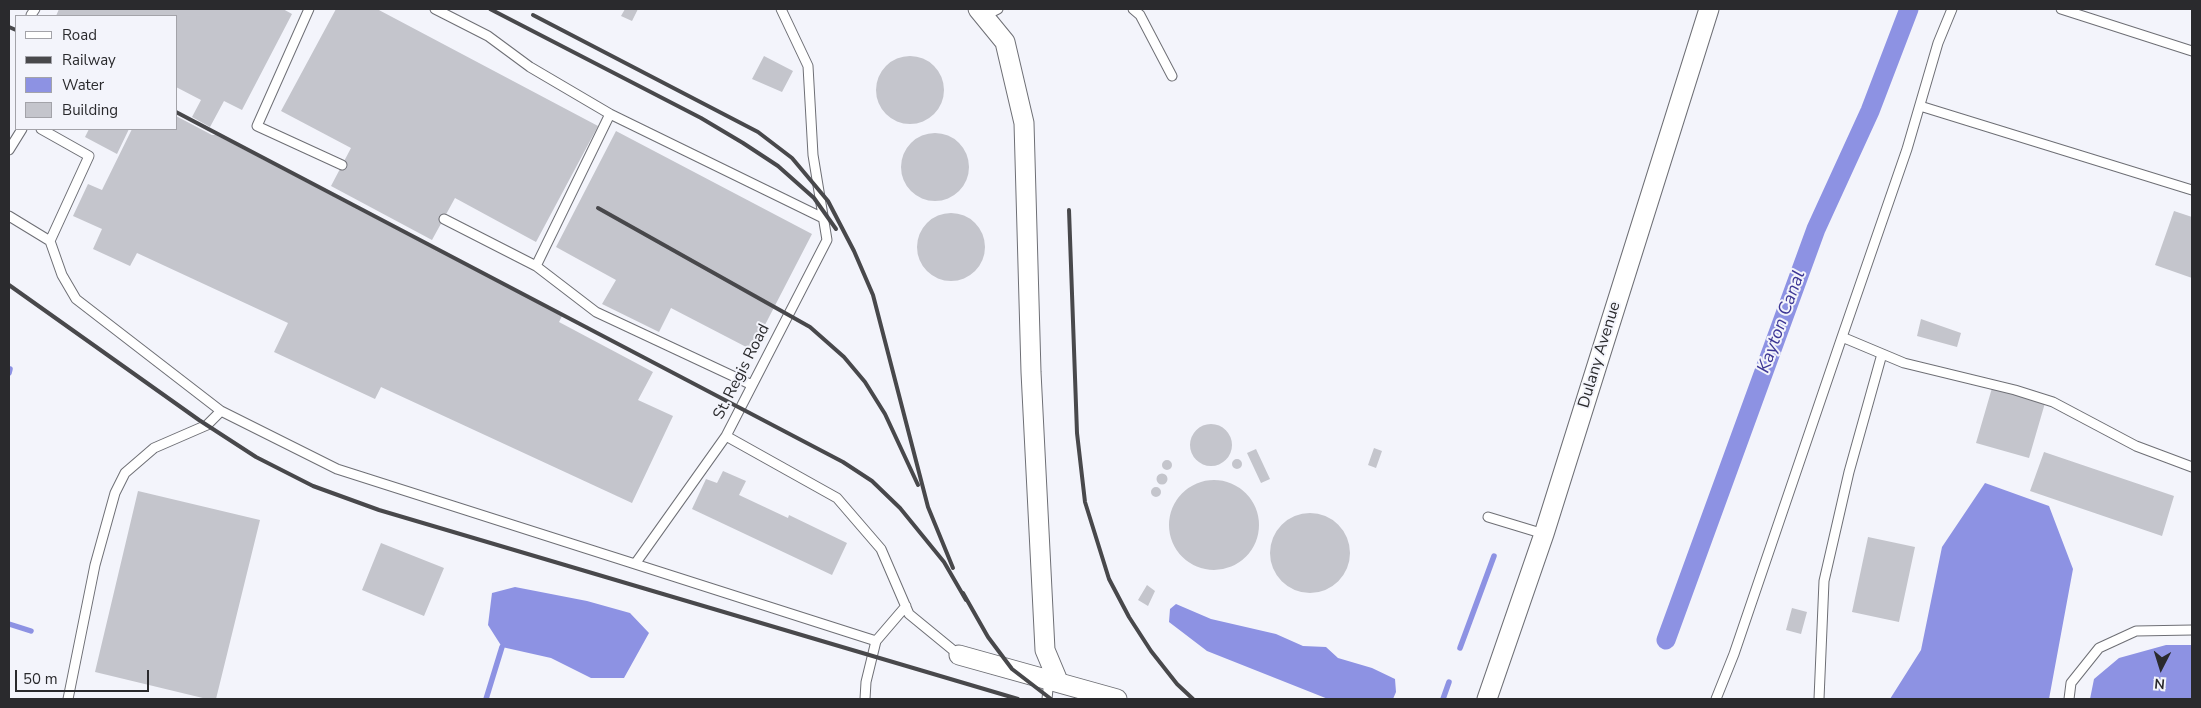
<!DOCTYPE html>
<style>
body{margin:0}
#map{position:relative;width:2201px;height:708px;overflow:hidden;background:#f3f4fb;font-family:"Nunito Sans",sans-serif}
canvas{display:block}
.frame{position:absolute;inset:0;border:10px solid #2a2a2d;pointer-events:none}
.legend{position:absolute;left:15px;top:15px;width:162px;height:115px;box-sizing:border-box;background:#f3f4fb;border:1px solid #a3a3a9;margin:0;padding:6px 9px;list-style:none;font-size:15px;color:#2a2a2d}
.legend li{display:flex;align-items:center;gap:10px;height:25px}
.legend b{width:25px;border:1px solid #a3a3a9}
.north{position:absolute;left:2136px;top:643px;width:50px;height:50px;-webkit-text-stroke:4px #f3f4fb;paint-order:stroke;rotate:185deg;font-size:14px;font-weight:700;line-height:20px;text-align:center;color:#2a2a2d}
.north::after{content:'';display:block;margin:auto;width:18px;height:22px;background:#2a2a2d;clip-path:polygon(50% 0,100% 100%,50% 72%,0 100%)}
.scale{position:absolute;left:15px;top:670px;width:134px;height:22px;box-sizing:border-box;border:2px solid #2a2a2d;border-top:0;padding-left:6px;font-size:15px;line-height:18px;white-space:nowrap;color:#2a2a2d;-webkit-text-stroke:4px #f3f4fb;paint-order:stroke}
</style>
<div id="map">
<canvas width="2201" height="708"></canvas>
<div class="frame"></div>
<ul class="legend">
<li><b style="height:6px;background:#fff"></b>Road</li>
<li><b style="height:6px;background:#48484b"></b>Railway</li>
<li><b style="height:14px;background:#8d92e3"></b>Water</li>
<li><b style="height:14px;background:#c4c5cc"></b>Building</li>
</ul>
<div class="north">N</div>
<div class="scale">50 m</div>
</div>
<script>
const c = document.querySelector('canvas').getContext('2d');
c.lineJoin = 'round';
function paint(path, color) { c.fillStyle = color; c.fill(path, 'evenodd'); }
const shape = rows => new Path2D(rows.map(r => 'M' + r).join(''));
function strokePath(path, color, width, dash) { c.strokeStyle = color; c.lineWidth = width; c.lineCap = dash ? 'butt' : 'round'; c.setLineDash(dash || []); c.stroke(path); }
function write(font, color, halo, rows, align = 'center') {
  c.font = font + ' "Nunito Sans",sans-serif'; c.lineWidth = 4; c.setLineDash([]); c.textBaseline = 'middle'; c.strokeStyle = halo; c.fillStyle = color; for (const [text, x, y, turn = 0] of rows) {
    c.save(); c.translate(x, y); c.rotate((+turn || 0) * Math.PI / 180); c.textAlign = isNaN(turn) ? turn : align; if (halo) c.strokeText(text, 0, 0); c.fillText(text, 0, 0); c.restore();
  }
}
const water = shape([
 [1985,483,2049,506,2073,569,2049,699,1890,699,1921,650,1942,547],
 [515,587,587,601,630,613,649,633,624,678,591,678,551,658,502,647,488,625,492,593],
 [1176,604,1211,619,1276,634,1303,646,1326,647,1338,658,1372,668,1395,679,1396,692,1393,699,1328,699,1207,651,1169,622,1170,609],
 [2166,645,2192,645,2192,699,2090,699,2094,679,2119,658]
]);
const stream = shape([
 [9,373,10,369],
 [9,624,31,631],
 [1460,648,1494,556],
 [486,699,502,647],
 [1443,699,1449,682]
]);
const canal = shape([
 [1666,640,1816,229,1870,111,1909,9]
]);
const building = shape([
 [59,9,283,9,292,14,242,110,224,101,210,127,192,117,201,100,176,87,176,16,56,16],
 [336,9,377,9,598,126,536,242,455,198,432,240,331,186,351,148,281,111],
 [625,9,638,9,632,21,621,16],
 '876 90a34 34 0 1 1 68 0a34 34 0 1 1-68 0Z',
 [764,56,793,71,782,92,752,79],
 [176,116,212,135,216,135,562,316,559,322,653,372,638,400,673,416,632,503,381,387,375,399,274,352,288,323,137,253,130,266,93,249,102,229,73,216,88,184,102,190,132,129,176,129],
 [89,129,129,129,117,154,85,137],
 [616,131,812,234,752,350,671,308,659,332,602,304,616,280,556,247],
 '901 167a34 34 0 1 1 68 0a34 34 0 1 1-68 0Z',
 [2174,211,2192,217,2192,278,2155,265],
 '917 247a34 34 0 1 1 68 0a34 34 0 1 1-68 0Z',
 [1921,319,1961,333,1957,347,1917,336],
 [1992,388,2045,403,2029,458,1976,443],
 '1190 445a21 21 0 1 1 42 0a21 21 0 1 1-42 0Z',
 [1374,448,1382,451,1376,468,1368,465],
 [1256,449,1270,479,1261,483,1247,453],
 [2044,452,2174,496,2162,536,2030,491],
 '1232 464a5 5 0 1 1 10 0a5 5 0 1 1-10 0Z',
 '1162 465a5 5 0 1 1 10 0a5 5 0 1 1-10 0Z',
 [723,471,746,481,739,495,788,518,789,515,847,543,832,575,692,509,706,479,717,483],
 '1156.5 479a5.5 5.5 0 1 1 11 0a5.5 5.5 0 1 1-11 0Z',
 '1169 525a45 45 0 1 1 90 0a45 45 0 1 1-90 0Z',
 '1151 492a5 5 0 1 1 10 0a5 5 0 1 1-10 0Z',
 [138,491,260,520,216,699,207,699,95,672],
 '1270 553a40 40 0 1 1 80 0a40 40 0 1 1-80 0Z',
 [1868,537,1915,547,1899,622,1852,612],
 [381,543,444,568,424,616,362,590],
 [1147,585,1155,591,1148,606,1138,600],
 [1792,608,1807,612,1801,634,1786,630]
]);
const service = shape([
 [309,9,257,126,342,165],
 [435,9,488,36,530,67,610,114],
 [781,9,808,66,813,155,827,240,726,436,837,498,881,549,909,614,959,655],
 [1133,9,1140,15,1172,76],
 [1952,9,1938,43,1907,149,1842,337,1904,363,2015,390,2053,402,2136,446,2192,467],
 [2061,9,2192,51],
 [31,15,35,9],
 [984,16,998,9],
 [1920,106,2192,190],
 [41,129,89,156,50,241],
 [9,150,22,129],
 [9,216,50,241,62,275,76,299,221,411,337,469,635,564,726,436],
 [444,219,536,266],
 [752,385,596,312,536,266,610,114,823,218],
 [1488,517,1544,534],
 [635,564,876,641],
 [68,699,95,565,115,493,125,473,154,448,207,425,221,411],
 [865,699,866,682,876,641,906,606],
 [1047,699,1049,679],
 [1716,699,1734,654,1842,337],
 [1819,699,1824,581,1849,472,1882,354],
 [2069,699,2071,683,2099,648,2136,631,2192,630]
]);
const minor = shape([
 [978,9,1005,42,1024,123,1031,372,1045,650,1058,681],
 [959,655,1117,699],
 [1487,699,1544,534,1709,9]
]);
const rail = shape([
 [490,9,701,118,743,143,778,166,814,198,836,229],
 [533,15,758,132,792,158,828,201,854,251,873,295,928,507,953,568],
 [9,27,16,30],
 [176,112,843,462,872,481,900,508,944,562,966,600],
 [598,208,810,327,844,357,865,382,885,414,918,485],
 [1069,210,1077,433,1085,502,1109,579,1129,617,1151,651,1177,684,1193,699],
 [9,285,199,420,256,457,313,486,379,510,1018,699],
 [963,593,988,637,1012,669,1051,699]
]);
const streetNames = [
 ["Dulany Avenue",1600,355,-73],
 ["St. Regis Road",742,372,-63]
];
const waterNames = [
 ["Kayton Canal",1782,322,-70]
];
paint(water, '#8d92e3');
strokePath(stream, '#8d92e3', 5.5);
strokePath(canal, '#8d92e3', 19);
paint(building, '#c4c5cc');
strokePath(service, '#6e6f75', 11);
strokePath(minor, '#6e6f75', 21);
strokePath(service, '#fff', 9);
strokePath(minor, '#fff', 19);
strokePath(rail, '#48484b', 4);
write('16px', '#2a2a2d', '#f3f4fb', streetNames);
write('italic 18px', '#3d3795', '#f3f4fb', waterNames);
</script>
